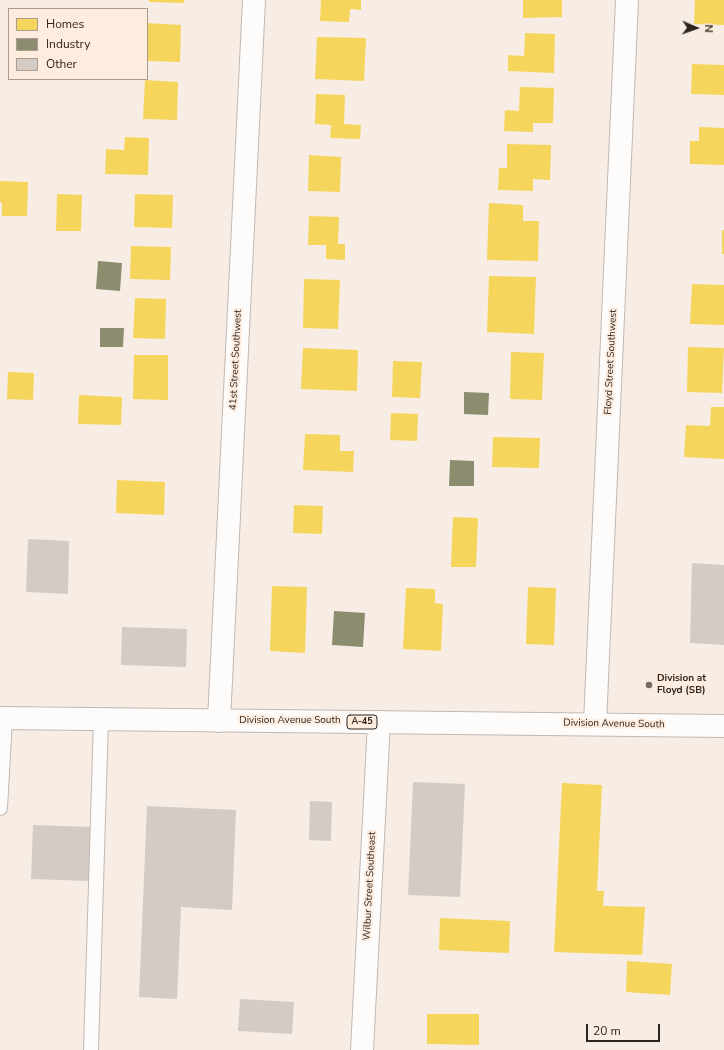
<!DOCTYPE html>
<style>
body{margin:0}
#map{position:relative;width:724px;height:1050px;overflow:hidden;background:#f7ede5;font-family:"Nunito Sans",sans-serif}
canvas{display:block}
.legend{position:absolute;left:8px;top:8px;width:140px;height:72px;box-sizing:border-box;background:#feecde;border:1px solid #aa9c91;margin:0;padding:5px 7px;list-style:none;font-size:12px;color:#2d251e}
.legend li{display:flex;align-items:center;gap:8px;height:20px}
.legend b{width:20px;border:1px solid #aa9c91}
.north{position:absolute;left:676px;top:8px;width:40px;height:40px;-webkit-text-stroke:3px #feecde;paint-order:stroke;rotate:92deg;font-size:11px;font-weight:700;line-height:16px;text-align:center;color:#2d251e}
.north::after{content:'';display:block;margin:auto;width:14px;height:18px;background:#2d251e;clip-path:polygon(50% 0,100% 100%,50% 72%,0 100%)}
.scale{position:absolute;left:586px;top:1024px;width:74px;height:18px;box-sizing:border-box;border:2px solid #2d251e;border-top:0;padding-left:5px;font-size:12px;line-height:14px;white-space:nowrap;color:#2d251e;-webkit-text-stroke:3px #feecde;paint-order:stroke}
</style>
<div id="map">
<canvas width="724" height="1050"></canvas>
<ul class="legend">
<li><b style="height:11px;background:#f6d55c"></b>Homes</li>
<li><b style="height:11px;background:#8c8c6e"></b>Industry</li>
<li><b style="height:11px;background:#d3cbc4"></b>Other</li>
</ul>
<div class="north">N</div>
<div class="scale">20 m</div>
</div>
<script>
const c = document.querySelector('canvas').getContext('2d');
c.lineJoin = 'round';
function paint(path, color) { c.fillStyle = color; c.fill(path, 'evenodd'); }
const shape = rows => new Path2D(rows.map(r => 'M' + r).join(''));
function strokePath(path, color, width, dash) { c.strokeStyle = color; c.lineWidth = width; c.lineCap = dash ? 'butt' : 'round'; c.setLineDash(dash || []); c.stroke(path); }
function write(font, color, halo, rows, align = 'center') {
  c.font = font + ' "Nunito Sans",sans-serif'; c.lineWidth = 4; c.setLineDash([]); c.textBaseline = 'middle'; c.strokeStyle = halo; c.fillStyle = color; for (const [text, x, y, turn = 0] of rows) {
    c.save(); c.translate(x, y); c.rotate((+turn || 0) * Math.PI / 180); c.textAlign = isNaN(turn) ? turn : align; if (halo) c.strokeText(text, 0, 0); c.fillText(text, 0, 0); c.restore();
  }
}
const homes = shape([
 [149,0,184,0,184,3,149,2],
 [321,0,361,0,361,10,350,9,349,22,320,21],
 [523,0,562,0,562,17,523,18],
 [695,0,724,0,724,25,694,24],
 [147,23,181,25,180,62,147,61],
 [525,33,555,34,554,73,508,71,508,55,524,56],
 [317,37,366,38,364,81,315,79],
 [692,64,724,65,724,95,691,94],
 [145,80,178,82,177,120,143,119],
 [520,87,554,88,553,123,533,123,533,132,504,131,505,110,519,111],
 [316,94,345,95,344,124,361,125,360,139,330,138,331,125,315,124],
 [699,127,724,128,724,165,690,164,690,141,699,141],
 [125,137,149,138,148,175,105,174,106,149,124,150],
 [507,144,551,145,550,180,533,179,533,191,498,190,499,168,507,168],
 [309,155,341,157,340,192,308,191],
 [0,181,28,182,27,216,2,216,2,203,0,202],
 [57,194,82,195,81,231,56,231],
 [135,194,173,195,172,228,134,227],
 [489,203,523,205,523,221,539,221,538,261,487,260],
 [309,216,339,217,338,244,345,244,345,260,326,259,326,245,308,245],
 [722,230,724,230,724,254,722,254],
 [131,246,171,247,170,280,130,279],
 [489,276,536,277,534,334,487,332],
 [304,279,340,280,338,329,303,328],
 [692,284,724,285,724,325,690,324],
 [135,298,166,299,165,339,133,338],
 [688,347,724,348,722,393,687,392],
 [303,348,358,350,357,391,301,389],
 [511,352,544,353,542,400,510,399],
 [134,355,168,355,168,400,133,399],
 [393,361,422,362,420,398,392,397],
 [8,372,34,373,33,400,7,399],
 [79,395,122,397,121,425,78,424],
 [711,407,724,407,724,459,684,457,686,425,710,426],
 [391,413,418,414,417,441,390,440],
 [305,434,340,435,340,451,354,451,353,472,303,470],
 [493,437,540,438,539,468,492,467],
 [117,480,165,482,164,515,116,513],
 [294,505,323,506,322,534,293,533],
 [453,517,478,518,476,567,451,567],
 [272,586,307,587,305,653,270,651],
 [528,587,556,588,554,645,526,644],
 [406,588,435,589,435,603,443,604,441,651,403,649],
 [562,783,602,785,597,891,604,891,603,906,645,907,642,955,554,952],
 [440,918,510,921,509,953,439,950],
 [627,961,672,964,670,995,626,992],
 [427,1014,479,1014,479,1045,427,1044]
]);
const industry = shape([
 [98,261,122,263,120,291,96,289],
 [100,328,124,328,123,347,100,347],
 [464,392,489,393,488,415,464,414],
 [450,460,474,461,474,486,449,486],
 [334,611,365,613,363,647,332,645]
]);
const building = shape([
 [28,539,69,541,68,594,26,592],
 [692,563,724,565,724,645,690,643],
 [122,627,187,629,186,667,121,665],
 [413,782,465,784,460,897,408,895],
 [310,801,332,802,331,841,309,840],
 [147,806,236,810,232,910,181,907,177,999,139,997],
 [33,825,91,827,89,881,31,879],
 [240,999,294,1002,292,1034,238,1031]
]);
const service = shape([
 [0,808,5,718],
 [91,1050,101,719]
]);
const minor = shape([
 [219,721,254,0],
 [595,724,627,0],
 [362,1050,379,722]
]);
const primary = shape([
 [0,718,724,726]
]);
const markers = [
 [649,685,4,"#746b64"]
];
const shields = [
 [362,722,30]
];
const shieldNames = [
 ["A-45",362,722]
];
const streetNames = [
 ["41st Street Southwest",236,360,-87],
 ["Floyd Street Southwest",611,362,-87],
 ["Division Avenue South",290,721],
 ["Division Avenue South",614,724,1],
 ["Wilbur Street Southeast",370,886,-87]
];
const poiNames = [
 ["Division at",657,679],
 ["Floyd (SB)",657,691]
];
paint(homes, '#f6d55c');
paint(industry, '#8c8c6e');
paint(building, '#d3cbc4');
strokePath(service, '#c1b8b2', 16);
strokePath(minor, '#c1b8b2', 24);
strokePath(primary, '#c1b8b2', 24);
strokePath(service, '#fefcfb', 14);
strokePath(minor, '#fefcfb', 22);
strokePath(primary, '#fefcfb', 22);
for (const [x, y, r, color] of markers) { const dot = new Path2D(); dot.arc(x, y, r, 0, 2 * Math.PI); c.fillStyle = color; c.fill(dot); strokePath(dot, '#feecde', 1.5); }
for (const [x, y, w] of shields) { const box = new Path2D(); box.roundRect(x - w / 2, y - 7, w, 14, 3); c.fillStyle = '#feecde'; c.fill(box); strokePath(box, '#2d251e', 1); }
write('bold 9px', '#2d251e', null, shieldNames);
write('10px', '#2d251e', '#feecde', streetNames);
write('bold 10px', '#2d251e', '#feecde', poiNames, 'left');
</script>
